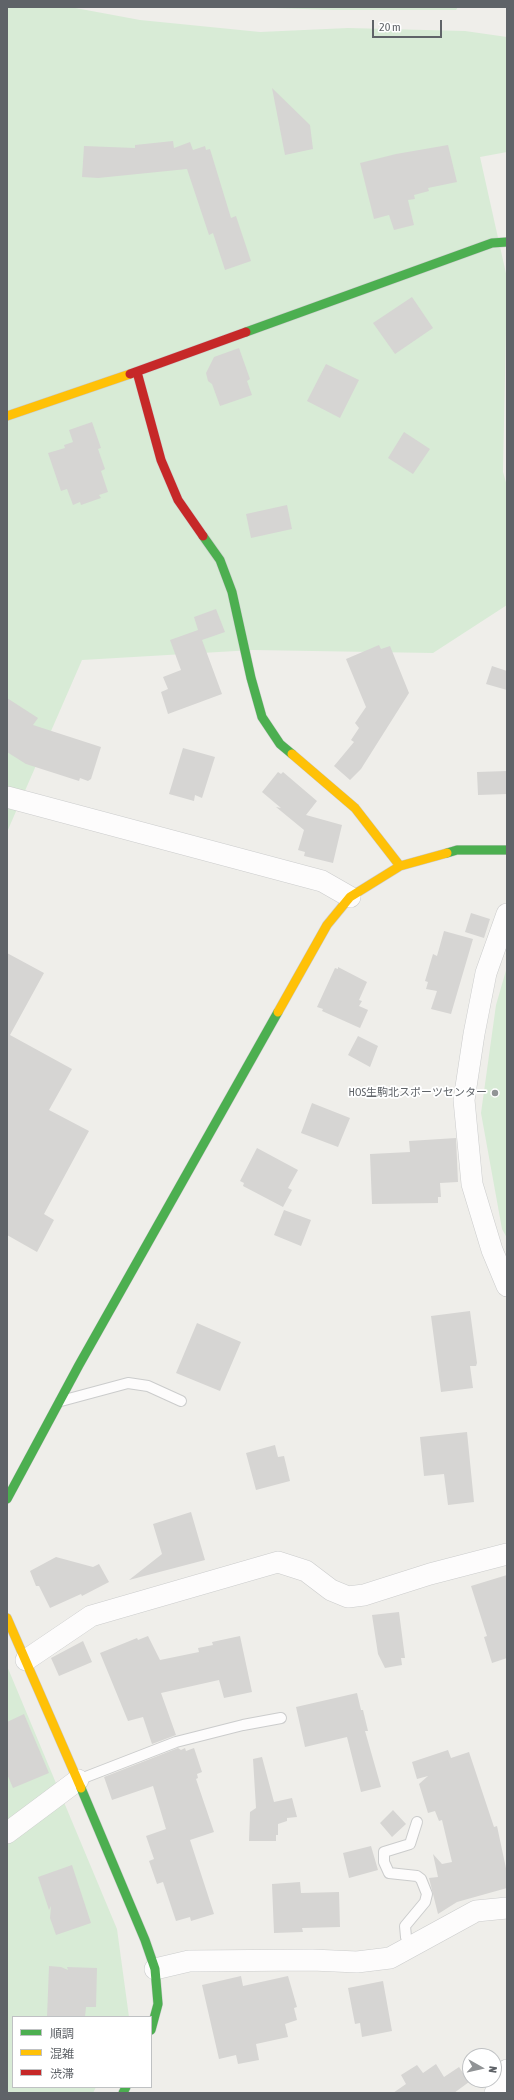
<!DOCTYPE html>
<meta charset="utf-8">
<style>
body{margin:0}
#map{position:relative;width:514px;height:2100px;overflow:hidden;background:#efeeea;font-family:"Asap Condensed","Noto Sans JP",sans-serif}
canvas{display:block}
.frame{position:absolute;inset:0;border:8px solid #5f6368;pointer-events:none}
.legend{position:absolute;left:12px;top:2016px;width:140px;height:72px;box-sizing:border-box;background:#fff;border:1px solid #bfc1c3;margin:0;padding:5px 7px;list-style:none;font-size:12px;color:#5f6368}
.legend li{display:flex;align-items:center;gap:8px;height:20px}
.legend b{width:20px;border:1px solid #bfc1c3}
.north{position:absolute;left:462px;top:2048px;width:40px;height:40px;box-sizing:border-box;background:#fff;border:1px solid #bfc1c3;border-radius:50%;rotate:98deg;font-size:11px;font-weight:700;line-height:16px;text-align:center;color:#5f6368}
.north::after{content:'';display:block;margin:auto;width:14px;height:18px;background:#919496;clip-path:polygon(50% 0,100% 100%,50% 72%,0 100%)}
.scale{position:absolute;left:372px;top:20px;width:70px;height:18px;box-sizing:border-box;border:2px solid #5f6368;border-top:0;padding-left:5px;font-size:12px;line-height:14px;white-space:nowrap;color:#5f6368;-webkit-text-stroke:3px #fff;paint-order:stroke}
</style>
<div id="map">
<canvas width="514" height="2100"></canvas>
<div class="frame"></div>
<ul class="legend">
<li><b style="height:5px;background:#4caf50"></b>順調</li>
<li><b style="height:5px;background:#ffc107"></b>混雑</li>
<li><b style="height:5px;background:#c62828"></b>渋滞</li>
</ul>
<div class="north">N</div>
<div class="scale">20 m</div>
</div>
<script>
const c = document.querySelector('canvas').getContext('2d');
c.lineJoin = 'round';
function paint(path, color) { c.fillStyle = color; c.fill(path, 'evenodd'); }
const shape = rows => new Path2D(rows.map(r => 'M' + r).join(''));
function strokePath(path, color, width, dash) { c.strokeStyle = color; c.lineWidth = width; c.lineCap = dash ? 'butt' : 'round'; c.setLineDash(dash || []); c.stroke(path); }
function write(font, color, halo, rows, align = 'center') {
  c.font = font + ' "Asap Condensed","Noto Sans JP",sans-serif'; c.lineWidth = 3.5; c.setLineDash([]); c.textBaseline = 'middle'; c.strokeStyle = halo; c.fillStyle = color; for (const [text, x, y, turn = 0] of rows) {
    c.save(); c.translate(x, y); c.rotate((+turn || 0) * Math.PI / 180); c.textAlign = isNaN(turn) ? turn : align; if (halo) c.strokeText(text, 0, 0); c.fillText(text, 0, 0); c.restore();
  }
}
const green = shape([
 [7,7,70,7,140,20,260,32,348,28,465,31,507,37,507,152,480,157,507,278,503,472,507,486,507,605,433,653,253,650,82,660,7,832],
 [242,7,458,7,456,10,334,10],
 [507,967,507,1238,502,1229,481,1113,496,1005],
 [7,1666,117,1929,129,2017,13,2017,13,2087,96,2087,93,2093,7,2093]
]);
const building = shape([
 [272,88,310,125,313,149,285,155],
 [173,141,174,148,190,142,193,150,205,146,206,150,210,149,231,218,236,216,251,261,225,270,213,233,209,235,187,169,98,178,82,177,84,146,135,148,135,145],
 [448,145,457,182,428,188,429,191,414,195,415,199,408,200,414,225,394,230,389,215,374,219,360,163,396,154],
 [412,297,433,328,395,354,373,323],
 [239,348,250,379,247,381,252,395,220,406,212,384,208,381,206,373,214,357],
 [326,364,359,380,340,418,307,401],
 [92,422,101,448,98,449,105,469,101,471,108,492,99,495,101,498,81,505,80,502,73,505,67,489,61,491,48,453,65,448,64,445,73,442,69,430],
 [404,432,430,449,413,474,388,458],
 [287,505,292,529,251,538,246,514],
 [216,609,225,632,202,640,222,694,168,714,161,692,168,689,163,677,181,670,170,640,198,630,194,617],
 [379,645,381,649,390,646,409,693,361,769,350,780,334,766,354,742,351,740,359,728,355,723,366,707,346,659],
 [492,666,507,671,507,690,486,684],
 [7,698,38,718,33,725,101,747,91,779,88,781,80,778,79,781,26,764,7,752],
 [183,748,215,757,202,798,195,795,194,801,169,794],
 [507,771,507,794,478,795,477,772],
 [278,772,281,774,283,772,317,801,306,815,342,825,333,863,304,856,305,852,298,850,304,830,276,807,281,808,262,792],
 [471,913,490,919,484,938,465,932],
 [444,931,473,939,451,1014,431,1009,437,991,426,989,428,982,425,981,433,954,437,956],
 [7,953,44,973,10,1035,72,1069,49,1110,89,1131,44,1214,54,1220,37,1252,7,1235],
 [338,967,367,982,359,1000,362,1001,359,1006,368,1010,360,1028,322,1011,323,1009,317,1007,335,968,338,969],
 [358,1036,378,1046,370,1067,348,1055],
 [312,1103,350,1118,338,1147,301,1133],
 [456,1138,458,1182,440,1183,441,1197,438,1197,438,1203,372,1204,370,1154,410,1152,409,1141],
 [257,1148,298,1170,288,1188,292,1190,283,1207,243,1186,244,1183,240,1181],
 [284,1210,311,1220,301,1246,274,1235],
 [470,1311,477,1363,476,1366,470,1366,473,1388,441,1392,431,1316],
 [197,1323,241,1342,220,1391,176,1373],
 [467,1432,474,1502,448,1505,444,1474,424,1476,420,1437],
 [275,1445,278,1457,284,1456,290,1481,256,1490,246,1453],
 [191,1512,205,1560,129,1580,162,1554,153,1524],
 [56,1557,93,1567,99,1564,109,1582,82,1596,81,1594,50,1608,39,1586,36,1586,30,1571],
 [507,1575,507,1658,492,1663,484,1637,487,1636,471,1586],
 [399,1612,405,1658,401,1658,402,1665,385,1668,378,1654,372,1615],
 [148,1636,160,1660,199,1652,198,1648,213,1645,212,1642,240,1636,252,1692,224,1698,219,1680,161,1693,176,1735,152,1744,143,1717,128,1721,100,1653,137,1638,138,1640],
 [83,1641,92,1662,59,1676,51,1658],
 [357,1693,361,1710,363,1710,368,1731,365,1731,381,1787,361,1792,347,1737,305,1747,296,1707],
 [24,1714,49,1773,13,1788,7,1774,7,1722],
 [178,1748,181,1750,185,1748,186,1751,194,1748,202,1772,197,1774,198,1778,196,1779,214,1832,190,1840,214,1914,191,1921,190,1917,176,1921,163,1882,157,1884,149,1861,154,1859,146,1836,166,1829,153,1786,112,1800,104,1777],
 [448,1750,451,1758,469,1752,494,1827,497,1826,507,1873,507,1888,457,1902,438,1914,429,1878,438,1877,433,1854,442,1864,452,1862,442,1820,439,1821,435,1811,428,1813,419,1784,428,1776,417,1779,412,1762],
 [262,1757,274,1802,292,1798,297,1817,287,1818,287,1821,278,1824,278,1835,276,1835,276,1841,249,1841,250,1812,256,1808,253,1759],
 [393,1810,406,1824,392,1837,380,1823],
 [371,1846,378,1870,349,1878,343,1853],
 [72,1865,91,1923,56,1935,50,1918,51,1906,49,1910,38,1877],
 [300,1882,301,1893,339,1892,340,1927,302,1928,303,1932,274,1933,272,1884],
 [49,1966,61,1967,68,1970,67,1967,97,1968,96,2007,86,2007,85,2017,47,2017],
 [241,1976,243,1986,288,1976,297,2007,294,2008,297,2020,285,2024,288,2037,256,2044,259,2060,238,2064,236,2055,219,2059,202,1985],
 [383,1981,392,2031,362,2037,360,2023,355,2024,348,1988],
 [436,2064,444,2077,459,2067,469,2082,454,2093,393,2093,406,2084,401,2075,417,2065,423,2073]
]);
const lane = shape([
 [61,1401,128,1383,148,1386,181,1401],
 [78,1780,176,1742,243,1725,281,1718],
 [411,1947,406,1937,405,1926,425,1902,427,1894,421,1879,417,1876,389,1873,384,1862,384,1852,410,1844,417,1822]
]);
const street = shape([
 [7,797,322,881,350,897],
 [507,914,486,973,474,1034,464,1100,472,1184,492,1250,507,1286],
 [26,1660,91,1616,278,1562,306,1571,331,1590,348,1597,364,1595,430,1574,507,1554],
 [7,1833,78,1780],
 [155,1969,189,1961,312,1960,357,1962,390,1958,476,1911,507,1908],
 [495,2093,507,2070]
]);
const fast = shape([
 [246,332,492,243,507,242],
 [203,536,220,560,232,592,251,678,262,717,280,744,292,754],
 [447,853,457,850,507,850],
 [7,1499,79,1365,278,1012],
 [81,1788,145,1940,155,1969,158,2004,151,2030],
 [123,2093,126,2087]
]);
const slow = shape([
 [7,416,130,374],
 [292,754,355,808,400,866],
 [278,1012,327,925,350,897,400,866,447,853],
 [7,1618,81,1788]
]);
const jam = shape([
 [137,372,161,460,178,500,203,536],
 [130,374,246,332]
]);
const markers = [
 [495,1093,4,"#919496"]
];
const poiNames = [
 ["HOS生駒北スポーツセンター",487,1093]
];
paint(green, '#d8ebd6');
paint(building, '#d6d5d3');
strokePath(lane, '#cbcccc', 12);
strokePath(street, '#cbcccc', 22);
strokePath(fast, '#cacacb', 10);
strokePath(slow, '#cacacb', 10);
strokePath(jam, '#cacacb', 10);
strokePath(lane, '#fdfcfc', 10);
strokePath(street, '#fdfcfc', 21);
strokePath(fast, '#4caf50', 9);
strokePath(slow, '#ffc107', 9);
strokePath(jam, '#c62828', 9);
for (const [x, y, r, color] of markers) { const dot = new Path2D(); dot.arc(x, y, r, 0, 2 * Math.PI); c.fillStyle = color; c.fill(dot); strokePath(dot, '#fff', 1.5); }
write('11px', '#5f6368', '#fff', poiNames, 'right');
</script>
